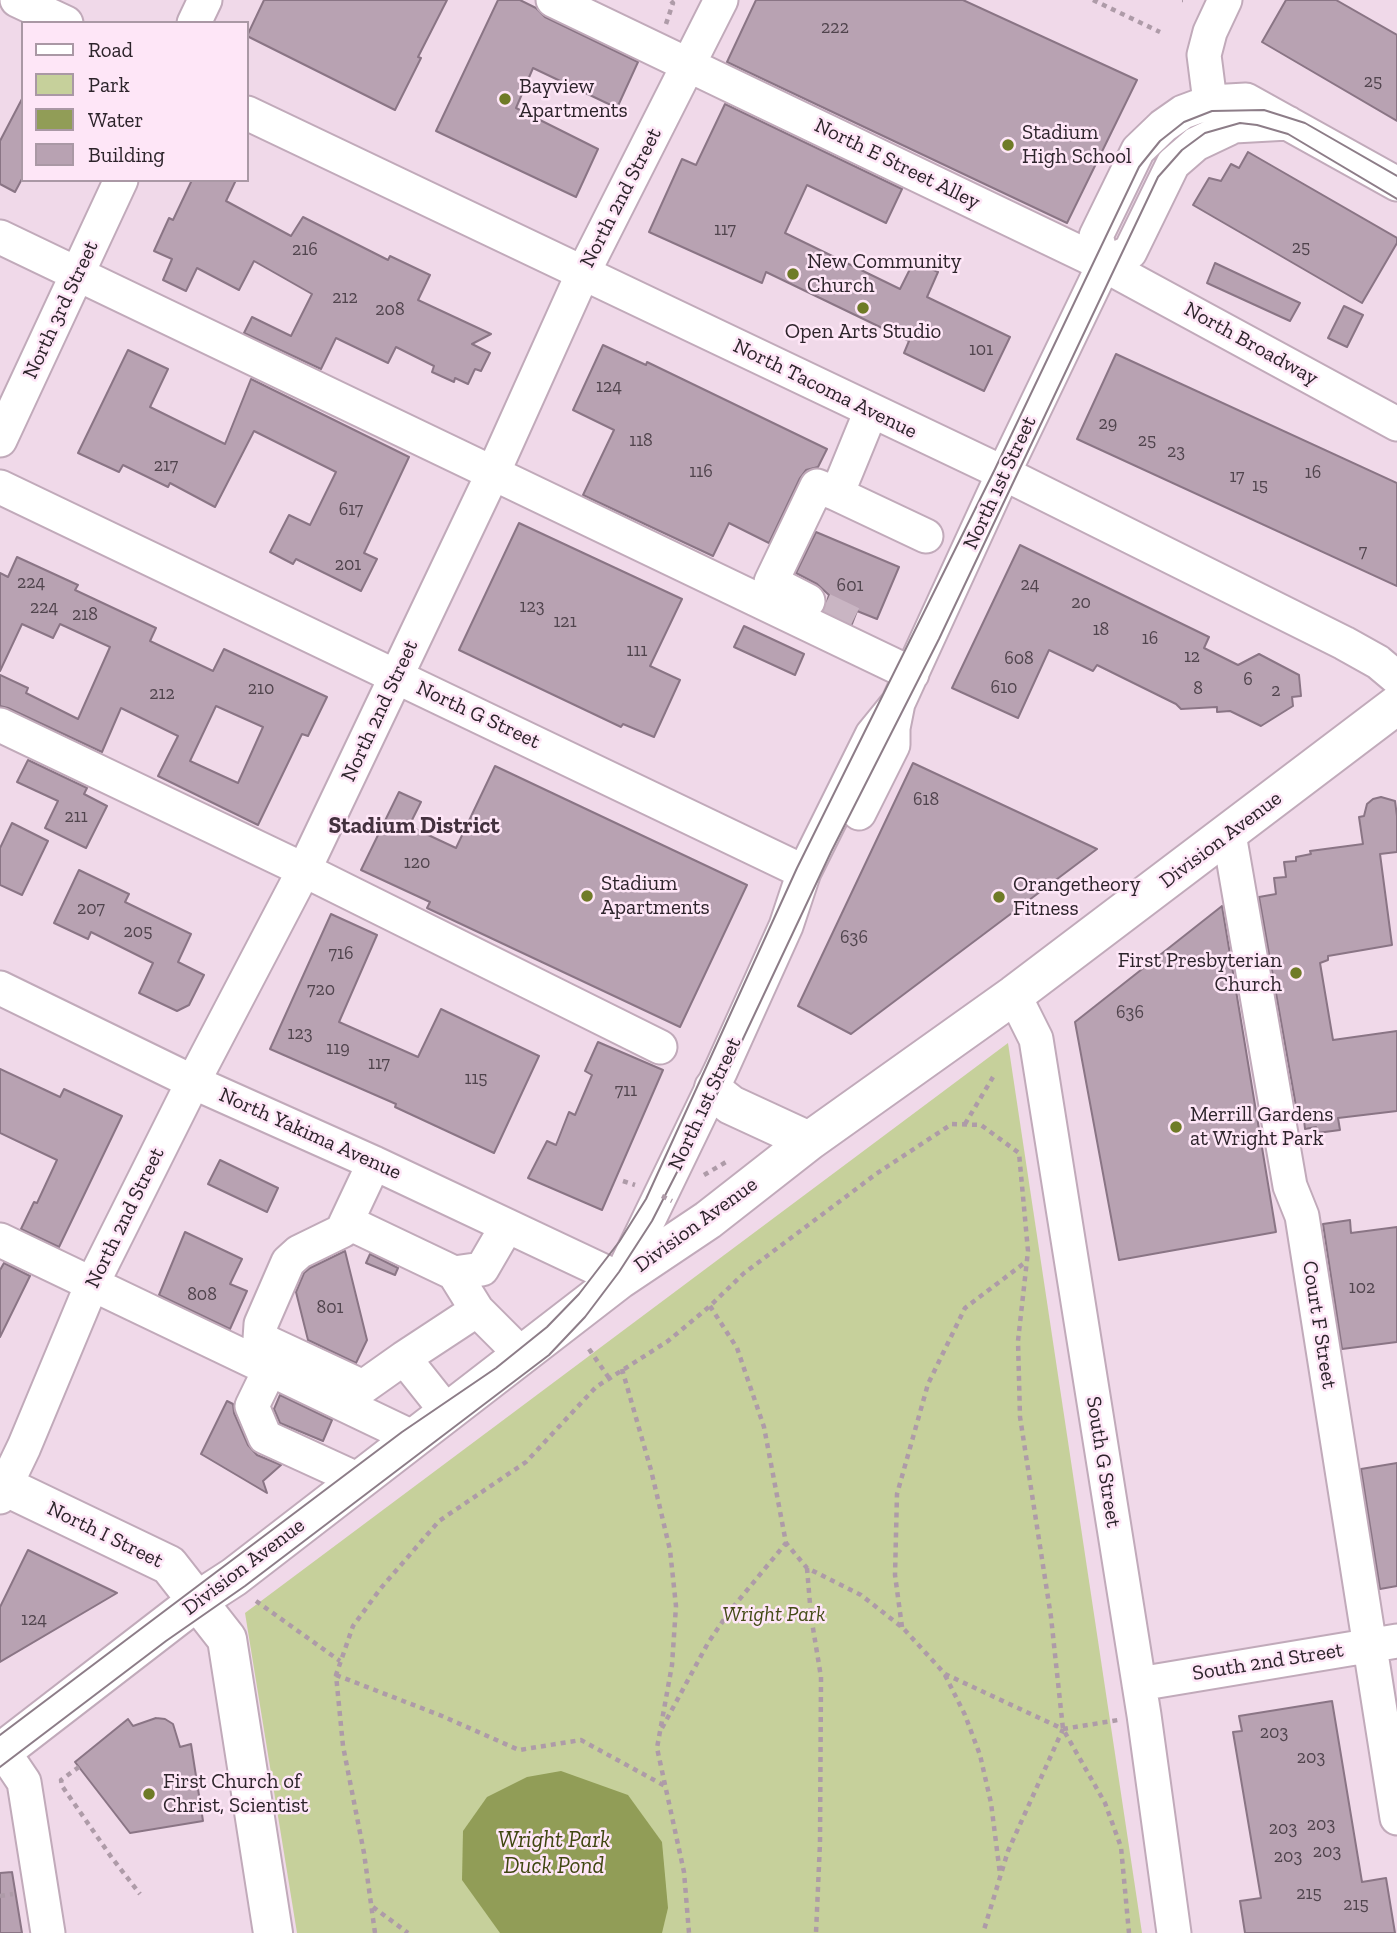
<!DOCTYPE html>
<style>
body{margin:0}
#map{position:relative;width:1397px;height:1933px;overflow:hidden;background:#f0d9e9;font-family:"Zilla Slab",serif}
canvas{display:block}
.legend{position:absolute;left:21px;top:21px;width:228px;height:161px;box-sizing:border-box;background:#fee6f7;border:2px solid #aa98a5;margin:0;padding:9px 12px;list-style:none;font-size:21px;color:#2d242b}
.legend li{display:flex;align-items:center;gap:14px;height:35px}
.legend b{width:35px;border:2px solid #aa98a5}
</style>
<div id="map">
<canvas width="1397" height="1933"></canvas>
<ul class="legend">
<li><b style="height:9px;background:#fff"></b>Road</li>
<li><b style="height:19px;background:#c6d09b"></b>Park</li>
<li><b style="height:19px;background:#919d57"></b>Water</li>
<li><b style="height:19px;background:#b8a2b2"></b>Building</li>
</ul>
</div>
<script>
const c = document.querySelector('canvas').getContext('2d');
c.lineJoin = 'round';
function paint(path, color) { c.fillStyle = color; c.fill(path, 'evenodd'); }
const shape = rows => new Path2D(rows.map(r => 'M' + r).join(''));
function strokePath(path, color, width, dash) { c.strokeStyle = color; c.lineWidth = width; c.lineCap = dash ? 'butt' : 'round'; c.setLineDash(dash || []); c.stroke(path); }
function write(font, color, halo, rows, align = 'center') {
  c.font = font + ' "Zilla Slab",serif'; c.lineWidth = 5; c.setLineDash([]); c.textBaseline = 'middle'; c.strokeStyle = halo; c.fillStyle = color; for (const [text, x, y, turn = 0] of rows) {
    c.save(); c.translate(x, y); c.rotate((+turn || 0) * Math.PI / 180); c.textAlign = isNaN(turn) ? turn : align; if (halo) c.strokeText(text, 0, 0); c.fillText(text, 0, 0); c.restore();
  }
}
const green = shape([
 [1008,1043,1142,1933,297,1933,245,1613]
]);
const water = shape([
 [561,1771,628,1795,662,1842,668,1908,662,1933,500,1933,462,1880,463,1831,487,1797,527,1777]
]);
const building = shape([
 [264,0,447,0,418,57,421,58,395,110,247,36,264,0],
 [498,0,520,0,536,8,545,17,638,62,617,108,533,68,516,108,598,149,576,197,436,131,498,0],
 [756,0,963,0,1137,80,1067,223,727,62,756,0],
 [1286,0,1336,0,1397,35,1397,121,1262,42,1286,0],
 [23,97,23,177,15,192,0,184,0,141,23,97],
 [725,104,902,189,886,223,807,185,785,233,900,289,914,261,938,272,927,297,1010,337,984,391,904,353,909,341,766,272,762,283,649,232,682,159,696,165,725,104],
 [1248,152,1397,238,1397,243,1362,303,1193,205,1209,178,1221,181,1231,164,1239,168,1248,152],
 [192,180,236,180,226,201,291,236,303,217,388,260,390,256,430,275,418,300,491,334,472,344,490,353,481,371,475,369,468,384,455,378,454,382,432,372,434,366,396,347,388,363,336,338,321,369,244,333,252,317,291,336,312,294,254,261,239,290,197,268,186,291,163,280,172,259,154,251,169,218,173,220,192,180],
 [1215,263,1300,303,1290,321,1207,283,1215,263],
 [1344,306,1363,315,1347,347,1328,338,1344,306],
 [603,345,646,365,647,362,827,449,818,467,806,470,800,478,769,543,729,523,713,556,583,495,614,430,573,410,603,345],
 [128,350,168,369,150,407,225,444,251,379,409,457,364,553,377,559,361,591,296,559,293,564,270,552,289,515,310,525,336,472,254,431,215,507,170,483,168,487,123,465,119,472,78,453,128,350],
 [1116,354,1397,483,1397,586,1077,439,1116,354],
 [519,523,682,599,650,666,680,680,654,737,623,724,621,727,459,650,519,523],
 [816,532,899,567,877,619,857,611,852,624,824,611,829,595,817,584,796,573,816,532],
 [1020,545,1209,637,1204,648,1238,665,1259,654,1299,675,1301,696,1292,697,1293,706,1261,726,1230,711,1217,712,1217,707,1181,709,1176,704,1097,665,1093,671,1049,650,1018,718,952,688,1020,545],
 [17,557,78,585,75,590,156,628,150,641,213,671,224,649,327,697,308,736,302,734,258,825,158,776,178,736,121,708,102,752,8,708,0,706,0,675,28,688,26,693,78,719,110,647,60,624,53,638,22,624,0,671,0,573,8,577,17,557],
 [216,706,263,727,238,783,190,761,216,706],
 [744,626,804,654,795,675,734,647,744,626],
 [28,760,87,788,84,794,107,806,86,848,45,828,58,801,17,782,28,760],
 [913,763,1097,849,851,1034,798,1006,913,763],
 [495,766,747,885,680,1027,427,908,430,902,361,870,399,792,421,802,409,826,456,848,495,766],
 [1381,797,1395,801,1397,816,1397,852,1380,854,1392,945,1328,956,1328,960,1320,963,1333,1040,1397,1031,1397,1111,1338,1118,1340,1130,1317,1133,1316,1127,1305,1129,1303,1111,1297,1112,1259,897,1276,894,1274,878,1286,877,1284,862,1296,861,1296,857,1311,854,1310,851,1363,844,1359,817,1364,816,1367,804,1373,799,1381,797],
 [12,823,48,841,22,895,0,885,0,848,12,823],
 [79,870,129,894,125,902,191,934,178,962,204,975,189,1005,177,1011,139,993,153,963,91,932,88,939,54,923,79,870],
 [1222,906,1276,1232,1119,1260,1075,1022,1222,906],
 [331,914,377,935,339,1022,418,1057,441,1009,539,1056,494,1153,395,1107,396,1104,270,1049,331,914],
 [598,1042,663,1070,602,1210,528,1178,547,1141,556,1145,569,1112,575,1115,592,1075,585,1071,598,1042],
 [0,1069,60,1097,64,1089,122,1116,59,1247,21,1229,34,1202,37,1203,57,1160,0,1133,0,1069],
 [220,1160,278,1188,267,1212,208,1184,220,1160],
 [1350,1220,1351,1233,1397,1227,1397,1342,1342,1349,1323,1224,1350,1220],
 [185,1232,242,1259,230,1284,247,1291,230,1329,159,1295,185,1232],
 [345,1251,367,1340,356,1363,308,1340,296,1292,304,1273,310,1268,345,1251],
 [370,1254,398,1268,395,1275,366,1263,370,1254],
 [4,1263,30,1276,0,1337,0,1270,4,1263],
 [280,1395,332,1420,323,1441,280,1423,274,1409,280,1395],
 [227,1401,233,1404,234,1413,248,1445,257,1455,281,1465,263,1481,267,1493,201,1454,227,1401],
 [1397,1463,1397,1586,1380,1589,1361,1469,1397,1463],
 [28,1550,117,1593,0,1662,0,1607,28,1550],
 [1332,1701,1362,1882,1386,1878,1395,1933,1245,1933,1240,1901,1261,1898,1233,1732,1242,1731,1239,1716,1332,1701],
 [156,1718,165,1719,173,1724,180,1747,191,1744,203,1821,130,1833,75,1762,128,1719,133,1726,156,1718],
 [12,1872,22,1933,0,1933,0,1873,12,1872]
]);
const minorTunnel = shape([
 [823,609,852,623]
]);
const path = shape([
 [1093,0,1160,32],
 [1182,0,1183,0],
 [666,24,673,3,670,0],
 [965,1124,993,1077],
 [704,1175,726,1162],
 [623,1181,635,1185],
 [710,1306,737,1348,764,1427,786,1543,807,1568,861,1595,903,1628,945,1674,1063,1729,1008,1851,983,1933],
 [589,1349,609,1378],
 [622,1369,651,1470,670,1550,676,1606,672,1665,657,1748,684,1872,689,1933],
 [807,1568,811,1616,821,1677,820,1843,816,1933],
 [256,1601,340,1661],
 [902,1627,895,1575,897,1494,928,1384,965,1308,1027,1261],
 [336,1675,442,1716,519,1750,581,1740,665,1786],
 [945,1675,965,1715,980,1755,991,1803,1000,1874],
 [662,1728,708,1643,729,1612,786,1543],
 [1063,1729,1118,1720],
 [79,1767,61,1780,62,1786,112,1858,140,1894],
 [0,1896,13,1894],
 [373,1907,408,1933],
 [375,1933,364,1853,343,1746,336,1675,353,1626,381,1588,439,1521,526,1462,596,1387,668,1341,710,1306,743,1274,876,1174,952,1124,981,1125,1019,1153,1028,1251,1018,1341,1020,1417,1051,1617,1063,1729,1105,1803,1121,1847,1129,1933]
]);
const minor = shape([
 [17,0,66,23],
 [553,0,1095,260,1397,424],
 [194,23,205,0],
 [1210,102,1204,55,1210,32,1225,0],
 [247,113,995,469,1344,643,1378,662,1397,678],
 [0,237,912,674],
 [1104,264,1096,236,1138,150,1163,126,1183,112,1210,102,1246,100,1397,184],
 [871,411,837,494,926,536],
 [0,440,121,180],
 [0,487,804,872],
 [808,601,771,582,817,486,837,494],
 [0,725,304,870,660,1047],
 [859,813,893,745,893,728,898,703],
 [1229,834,1290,1186,1302,1216,1397,1818],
 [0,988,193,1082,374,1163,620,1279,721,1070,786,926,804,872,872,735,898,703,1003,474,1104,264,1130,252,1173,164,1196,144,1234,126,1288,123],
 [1014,995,1036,1039,1144,1715,1174,1933],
 [374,1163,342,1231,299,1252,288,1262,261,1324,260,1339,363,1387,404,1358,447,1412],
 [347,1222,454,1273,477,1310],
 [0,1240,414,1438],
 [454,1273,482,1269,507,1226],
 [404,1358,477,1310,522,1355],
 [270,1369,252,1406,265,1437,359,1480],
 [0,1497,24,1447,92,1284,193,1082,304,870,493,473,583,273,721,0],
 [1139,1684,1397,1641],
 [3,1751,24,1782,48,1933]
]);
const major = shape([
 [714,1088,717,1094,731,1105,809,1141],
 [0,1484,169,1565,227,1639,273,1933],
 [0,1753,197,1601,234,1577,620,1279,708,1220,809,1141,1014,995,1397,705]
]);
const tram = shape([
 [0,1735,402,1432,496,1368,547,1327,579,1294,619,1242,646,1199,797,868,995,469,1139,167,1160,141,1184,122,1212,111,1264,110,1305,123,1397,176],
 [0,1767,166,1641,245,1586,549,1355,585,1317,619,1272,652,1221,717,1094,831,852,939,639,1158,177,1182,150,1205,133,1240,123,1257,125,1288,134,1397,199]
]);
const pathBridge = shape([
 [662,1196,672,1201]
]);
const markers = [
 [505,99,7,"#6f7b27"],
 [1008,145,7,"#6f7b27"],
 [793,274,7,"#6f7b27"],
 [863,308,7,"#6f7b27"],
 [587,896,7,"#6f7b27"],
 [999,897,7,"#6f7b27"],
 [1296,973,7,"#6f7b27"],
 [1176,1127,7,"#6f7b27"],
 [149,1794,7,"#6f7b27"]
];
const numberNames = [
 ["222",835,28],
 ["25",1373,82],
 ["117",725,230],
 ["25",1301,248],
 ["216",305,250],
 ["212",345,298],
 ["208",390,310],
 ["101",981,350],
 ["124",609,387],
 ["29",1108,424],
 ["118",641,441],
 ["25",1147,441],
 ["23",1176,452],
 ["217",166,466],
 ["116",701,472],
 ["16",1313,473],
 ["17",1237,477],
 ["15",1260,486],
 ["617",351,510],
 ["7",1363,552],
 ["201",348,565],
 ["224",31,583],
 ["24",1030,585],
 ["601",850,586],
 ["20",1081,603],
 ["123",532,607],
 ["224",44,608],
 ["218",85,615],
 ["121",565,622],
 ["18",1101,630],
 ["16",1150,639],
 ["111",637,651],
 ["12",1192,657],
 ["608",1019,659],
 ["6",1248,680],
 ["610",1004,688],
 ["210",261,689],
 ["8",1198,689],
 ["2",1276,691],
 ["212",162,694],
 ["618",926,800],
 ["211",76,817],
 ["120",417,863],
 ["207",91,909],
 ["205",138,932],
 ["636",854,938],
 ["716",341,954],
 ["720",321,990],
 ["636",1130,1013],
 ["123",300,1034],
 ["119",338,1049],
 ["117",379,1064],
 ["115",476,1079],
 ["711",626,1091],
 ["102",1362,1288],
 ["808",202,1295],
 ["801",330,1308],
 ["124",34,1620],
 ["203",1274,1733],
 ["203",1311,1758],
 ["203",1321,1825],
 ["203",1283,1829],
 ["203",1327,1852],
 ["203",1288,1857],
 ["215",1309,1894],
 ["215",1356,1905]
];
const poiNames = [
 ["Bayview",519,87],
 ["Apartments",519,111],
 ["Stadium",1022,133],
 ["High School",1022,157],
 ["New Community",807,262],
 ["Church",807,286],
 ["Open Arts Studio",863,332,"center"],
 ["Stadium",601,884],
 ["Apartments",601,908],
 ["Orangetheory",1013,885],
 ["Fitness",1013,909],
 ["First Presbyterian",1282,961,"right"],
 ["Church",1282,985,"right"],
 ["Merrill Gardens",1190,1115],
 ["at Wright Park",1190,1139],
 ["First Church of",163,1782],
 ["Christ, Scientist",163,1806]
];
const streetNames = [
 ["North E Street Alley",897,164,26],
 ["North 2nd Street",621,198,-63],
 ["North 3rd Street",61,310,-65],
 ["North Broadway",1251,344,29],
 ["North Tacoma Avenue",825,389,26],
 ["North 1st Street",1000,483,-65],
 ["North 2nd Street",380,711,-65],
 ["North G Street",478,715,25],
 ["Division Avenue",1221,840,-37],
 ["North 1st Street",705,1104,-65],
 ["North Yakima Avenue",310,1134,24],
 ["North 2nd Street",125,1218,-64],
 ["Division Avenue",696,1225,-36],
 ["Court F Street",1319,1325,81],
 ["South G Street",1103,1462,81],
 ["North I Street",105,1535,26],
 ["Division Avenue",244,1567,-37],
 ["South 2nd Street",1268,1662,-9]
];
const parkNames = [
 ["Wright Park",774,1615]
];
const neighbourhoodNames = [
 ["Stadium District",414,826]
];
const waterNames = [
 ["Wright Park",554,1840],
 ["Duck Pond",554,1866]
];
paint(green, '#c6d09b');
paint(water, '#919d57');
paint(building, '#b8a2b2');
strokePath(building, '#8a7585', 2);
strokePath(minorTunnel, '#c9b5c3', 33, [33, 17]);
strokePath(minor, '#c1aaba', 37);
strokePath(major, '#c1aaba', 42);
strokePath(path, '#ae9ba8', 4.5, [5, 5]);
strokePath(minor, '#fff', 33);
strokePath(major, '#fff', 38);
strokePath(tram, '#8d7d88', 2);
strokePath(pathBridge, '#ae9ba8', 4.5, [5, 5]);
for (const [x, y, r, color] of markers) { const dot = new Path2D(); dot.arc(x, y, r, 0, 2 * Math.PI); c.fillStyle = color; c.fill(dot); strokePath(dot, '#fee6f7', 2.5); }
write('18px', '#50444d', null, numberNames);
write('21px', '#2d242b', '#fee6f7', poiNames, 'left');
write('21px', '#2d242b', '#fee6f7', streetNames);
write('italic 21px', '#444b16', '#fee6f7', parkNames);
write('bold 23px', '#43313e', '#fee6f7', neighbourhoodNames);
write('italic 23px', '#3f4610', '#fee6f7', waterNames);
</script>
